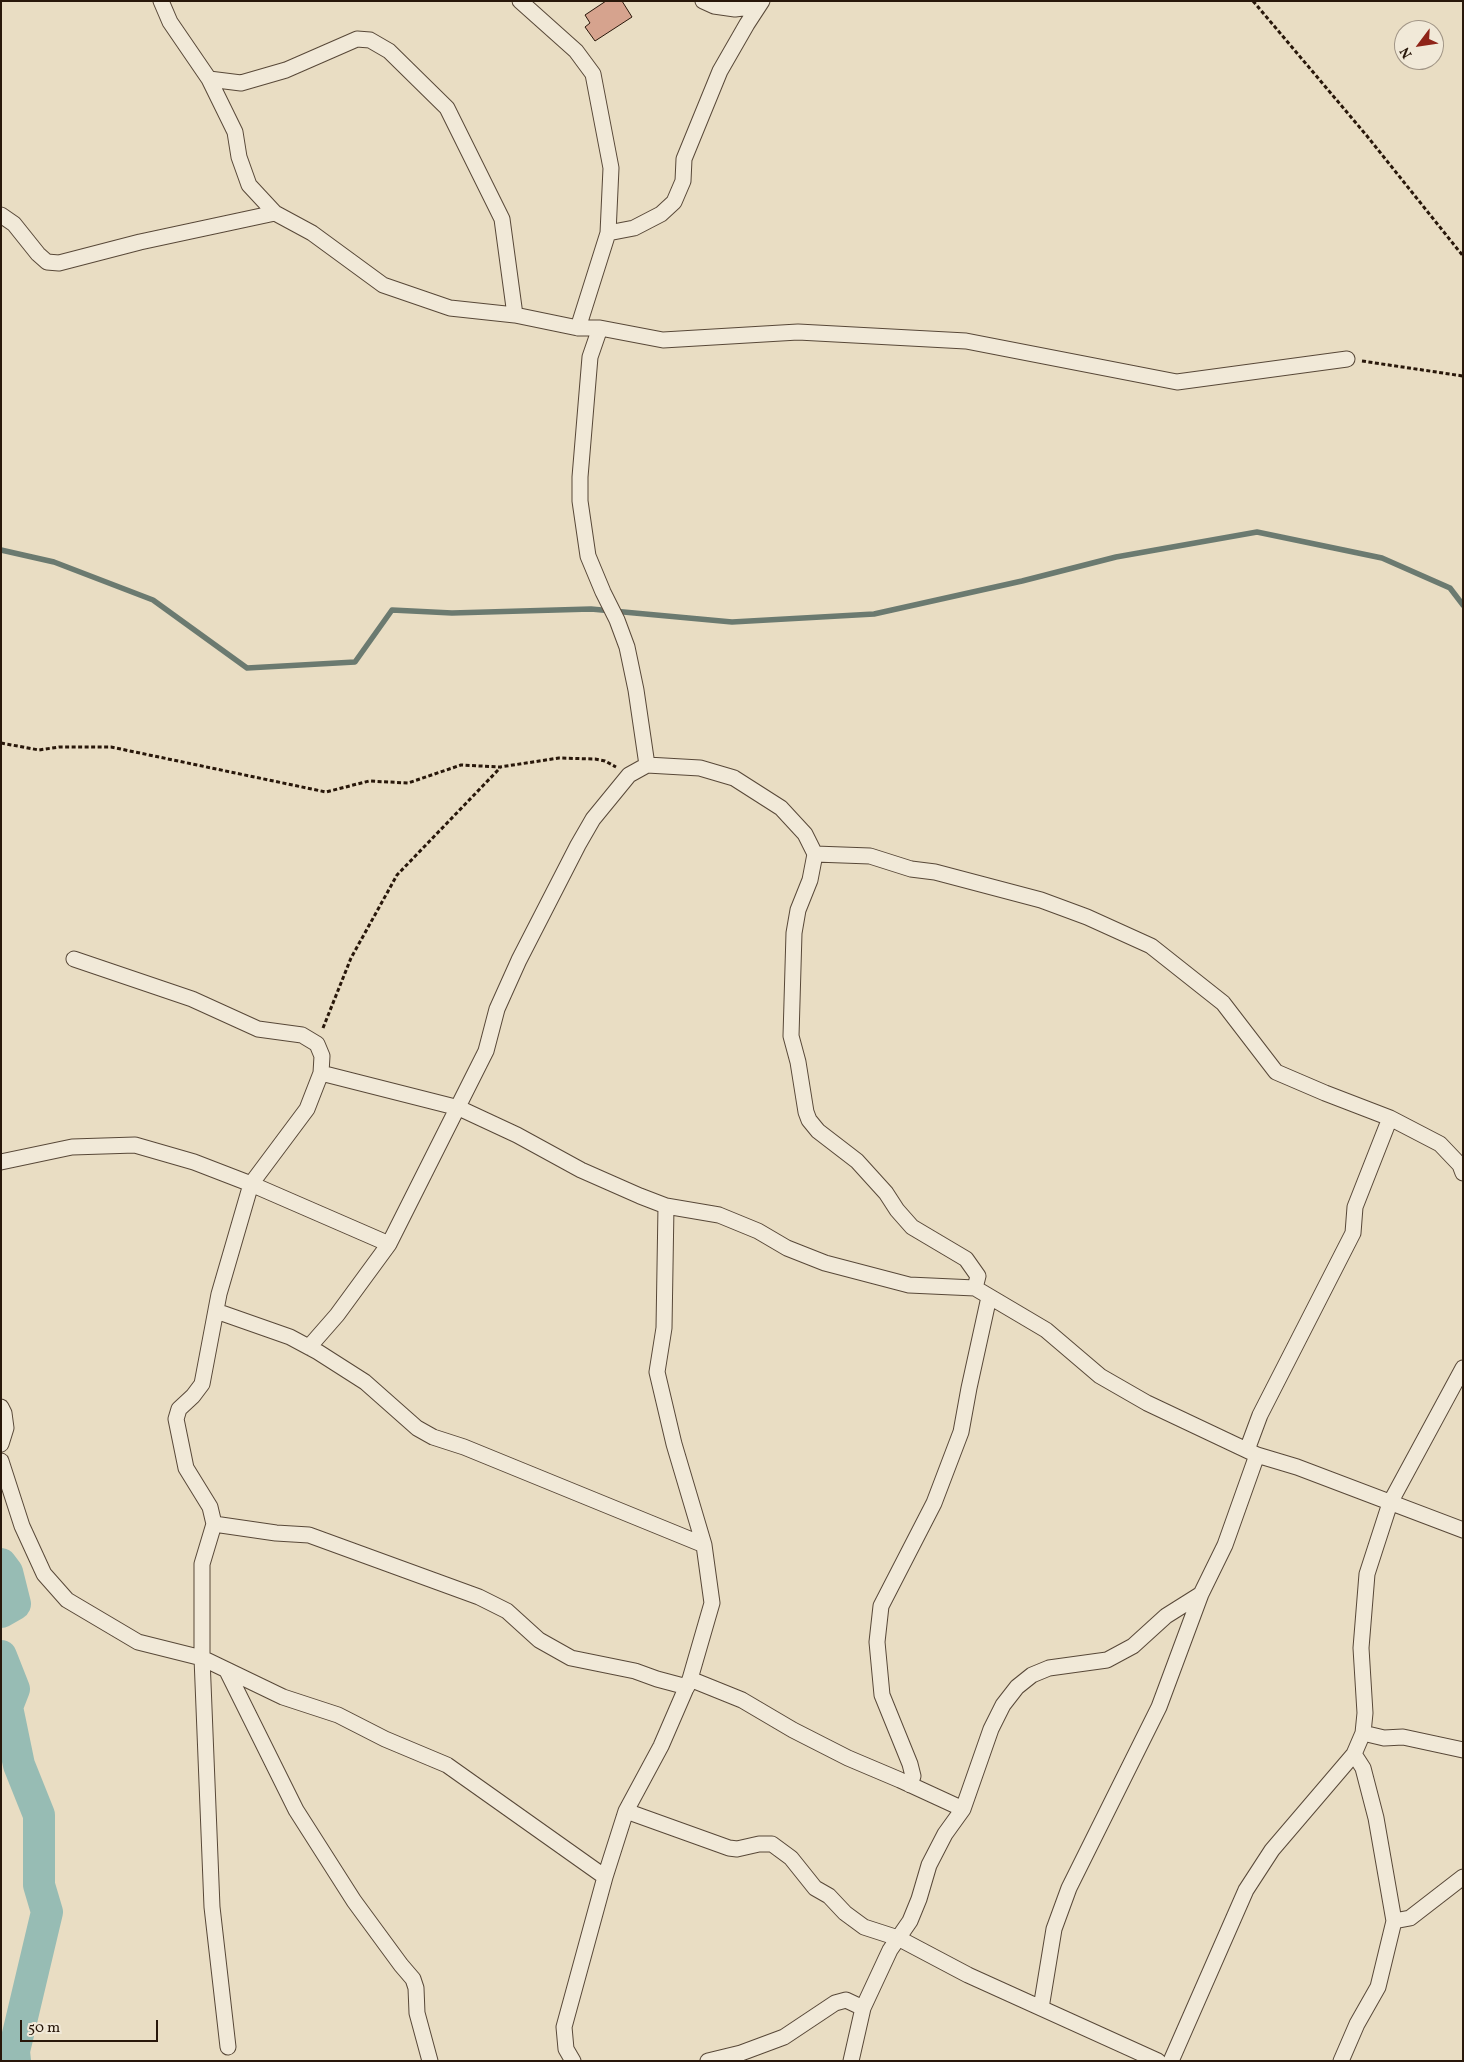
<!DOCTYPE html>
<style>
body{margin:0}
#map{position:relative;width:1464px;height:2062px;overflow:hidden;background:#e9ddc3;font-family:Vollkorn,serif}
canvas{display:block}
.frame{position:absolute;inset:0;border:2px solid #28170a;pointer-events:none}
.north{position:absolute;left:1394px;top:20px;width:50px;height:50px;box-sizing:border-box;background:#f1e9d8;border:1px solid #a19586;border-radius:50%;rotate:239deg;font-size:14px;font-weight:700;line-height:20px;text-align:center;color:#28170a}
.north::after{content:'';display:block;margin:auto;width:18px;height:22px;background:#8f2418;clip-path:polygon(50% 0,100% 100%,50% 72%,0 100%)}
.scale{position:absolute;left:20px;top:2020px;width:138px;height:22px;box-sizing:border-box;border:2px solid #28170a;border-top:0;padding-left:6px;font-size:15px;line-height:18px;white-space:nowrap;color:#28170a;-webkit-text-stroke:4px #f1e9d8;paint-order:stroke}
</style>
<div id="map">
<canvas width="1464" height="2062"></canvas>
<div class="frame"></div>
<div class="north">N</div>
<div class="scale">50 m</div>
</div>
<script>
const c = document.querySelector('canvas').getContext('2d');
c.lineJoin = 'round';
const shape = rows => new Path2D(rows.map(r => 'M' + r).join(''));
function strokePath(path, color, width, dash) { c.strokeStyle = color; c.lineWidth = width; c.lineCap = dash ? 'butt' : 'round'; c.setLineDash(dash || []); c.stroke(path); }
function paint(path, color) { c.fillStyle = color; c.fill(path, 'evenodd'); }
const stream = shape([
 [1,550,54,562,153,600,247,668,355,662,392,610,452,613,591,609,732,622,874,614,1022,581,1116,557,1257,532,1382,558,1450,588,1463,605]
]);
const river = shape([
 [1,1564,7,1572,15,1604,1,1612],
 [1,1656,14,1689,7,1707,19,1765,39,1815,39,1885,47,1912,14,2051,15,2061]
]);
const building = shape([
 [606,1,622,1,632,17,595,41,585,27,590,23,585,15,606,1]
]);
const path = shape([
 [1253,1,1367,136,1463,256],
 [1362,361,1463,376],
 [1,743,39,750,59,747,111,747,326,792,369,781,408,783,461,765,500,767,559,758,595,759,605,761,616,767],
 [323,1028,351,958,397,875,500,768]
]);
const minor = shape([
 [161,1,170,22,209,79,235,132,239,157,249,185,275,213,312,233,383,285,450,308,515,315,578,328,600,328,663,340,798,332,966,341,1177,382,1347,359],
 [520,1,576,51,593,74,611,168,608,233,578,328],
 [703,1,714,6,735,9,758,6],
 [209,79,241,83,286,70,357,39,370,40,389,51,447,108,502,219,515,315],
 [1,215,14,224,38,254,47,262,59,263,140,242,275,213],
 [608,233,634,228,661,214,674,202,683,181,684,159,720,71,747,24,762,1],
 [600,328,590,357,580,477,580,501,588,556,603,592,617,620,627,647,636,690,647,765,700,768,734,778,781,808,805,834,815,854,810,880,798,910,794,933,791,1036,798,1062,806,1112,809,1120,818,1131,857,1161,886,1193,897,1210,912,1227,966,1259,978,1276,975,1288,1046,1330,1100,1376,1147,1403,1257,1455,1297,1467,1463,1530],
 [815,854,870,856,911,869,935,872,1041,900,1087,917,1151,946,1223,1003,1276,1072,1325,1093,1390,1118,1440,1144,1460,1165,1463,1173],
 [74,959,192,999,258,1029,302,1035,317,1044,322,1056,321,1073,307,1109,251,1184,219,1294,202,1384,193,1396,179,1409,176,1419,186,1468,210,1507,214,1524,202,1564,202,1658,212,1907,228,2047],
 [321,1073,459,1108,517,1135,581,1170,640,1196,666,1206,719,1215,758,1231,787,1248,825,1263,909,1285,975,1288],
 [1,1162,72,1147,135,1145,194,1162,251,1184,389,1244],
 [216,1311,290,1337,318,1352,365,1382,417,1428,433,1437,464,1447,704,1545],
 [309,1347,337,1315,389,1244,486,1051,497,1009,519,960,578,845,593,819,629,775,647,765],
 [1,1407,4,1413,6,1428,1,1444],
 [1247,1450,1260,1415,1353,1233,1355,1207,1390,1118],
 [1,1461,22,1526,44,1574,67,1600,138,1642,202,1658,283,1697,338,1715,385,1739,447,1765,605,1877,564,2027,566,2049,573,2061],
 [214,1524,276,1533,309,1535,479,1597,507,1611,539,1640,571,1658,635,1671,657,1679,687,1687],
 [227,1671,296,1810,354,1901,401,1965,413,1979,416,1988,417,2013,430,2061],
 [690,1679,742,1700,793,1730,848,1758,900,1780,963,1809],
 [1363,1733,1384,1738,1403,1737,1463,1750],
 [910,1785,913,1776,910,1764,882,1695,877,1642,881,1606,934,1503,961,1432,969,1388,989,1297],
 [626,1811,729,1848,737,1849,759,1844,772,1844,791,1858,815,1888,829,1896,845,1913,864,1927,898,1938,968,1975,1158,2061],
 [605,1877,626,1811,661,1746,690,1679,712,1603,704,1545,674,1444,657,1372,664,1328,666,1206],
 [1394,1921,1410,1918,1463,1877],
 [1041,2008,1054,1929,1069,1888,1159,1707,1201,1594],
 [708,2061,741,2053,784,2037,835,2003,846,2000,863,2008,890,1950,910,1921,919,1899,929,1865,945,1834,963,1809,991,1729,1003,1705,1017,1687,1032,1675,1049,1668,1107,1660,1133,1646,1166,1616,1201,1594,1225,1545,1257,1455],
 [851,2061,863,2008],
 [1171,2061,1246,1890,1272,1850,1354,1754,1363,1733,1365,1713,1361,1648,1367,1574,1390,1503,1463,1368],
 [1341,2061,1357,2024,1378,1987,1394,1921,1376,1818,1363,1768,1354,1754]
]);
strokePath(stream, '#6b7a70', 5.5);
strokePath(river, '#97bcb4', 32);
paint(building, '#d6a38e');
strokePath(building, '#28170a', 1);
strokePath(minor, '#584838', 17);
strokePath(path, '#28170a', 3, [4, 2.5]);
strokePath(minor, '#f1e9d8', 15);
</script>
